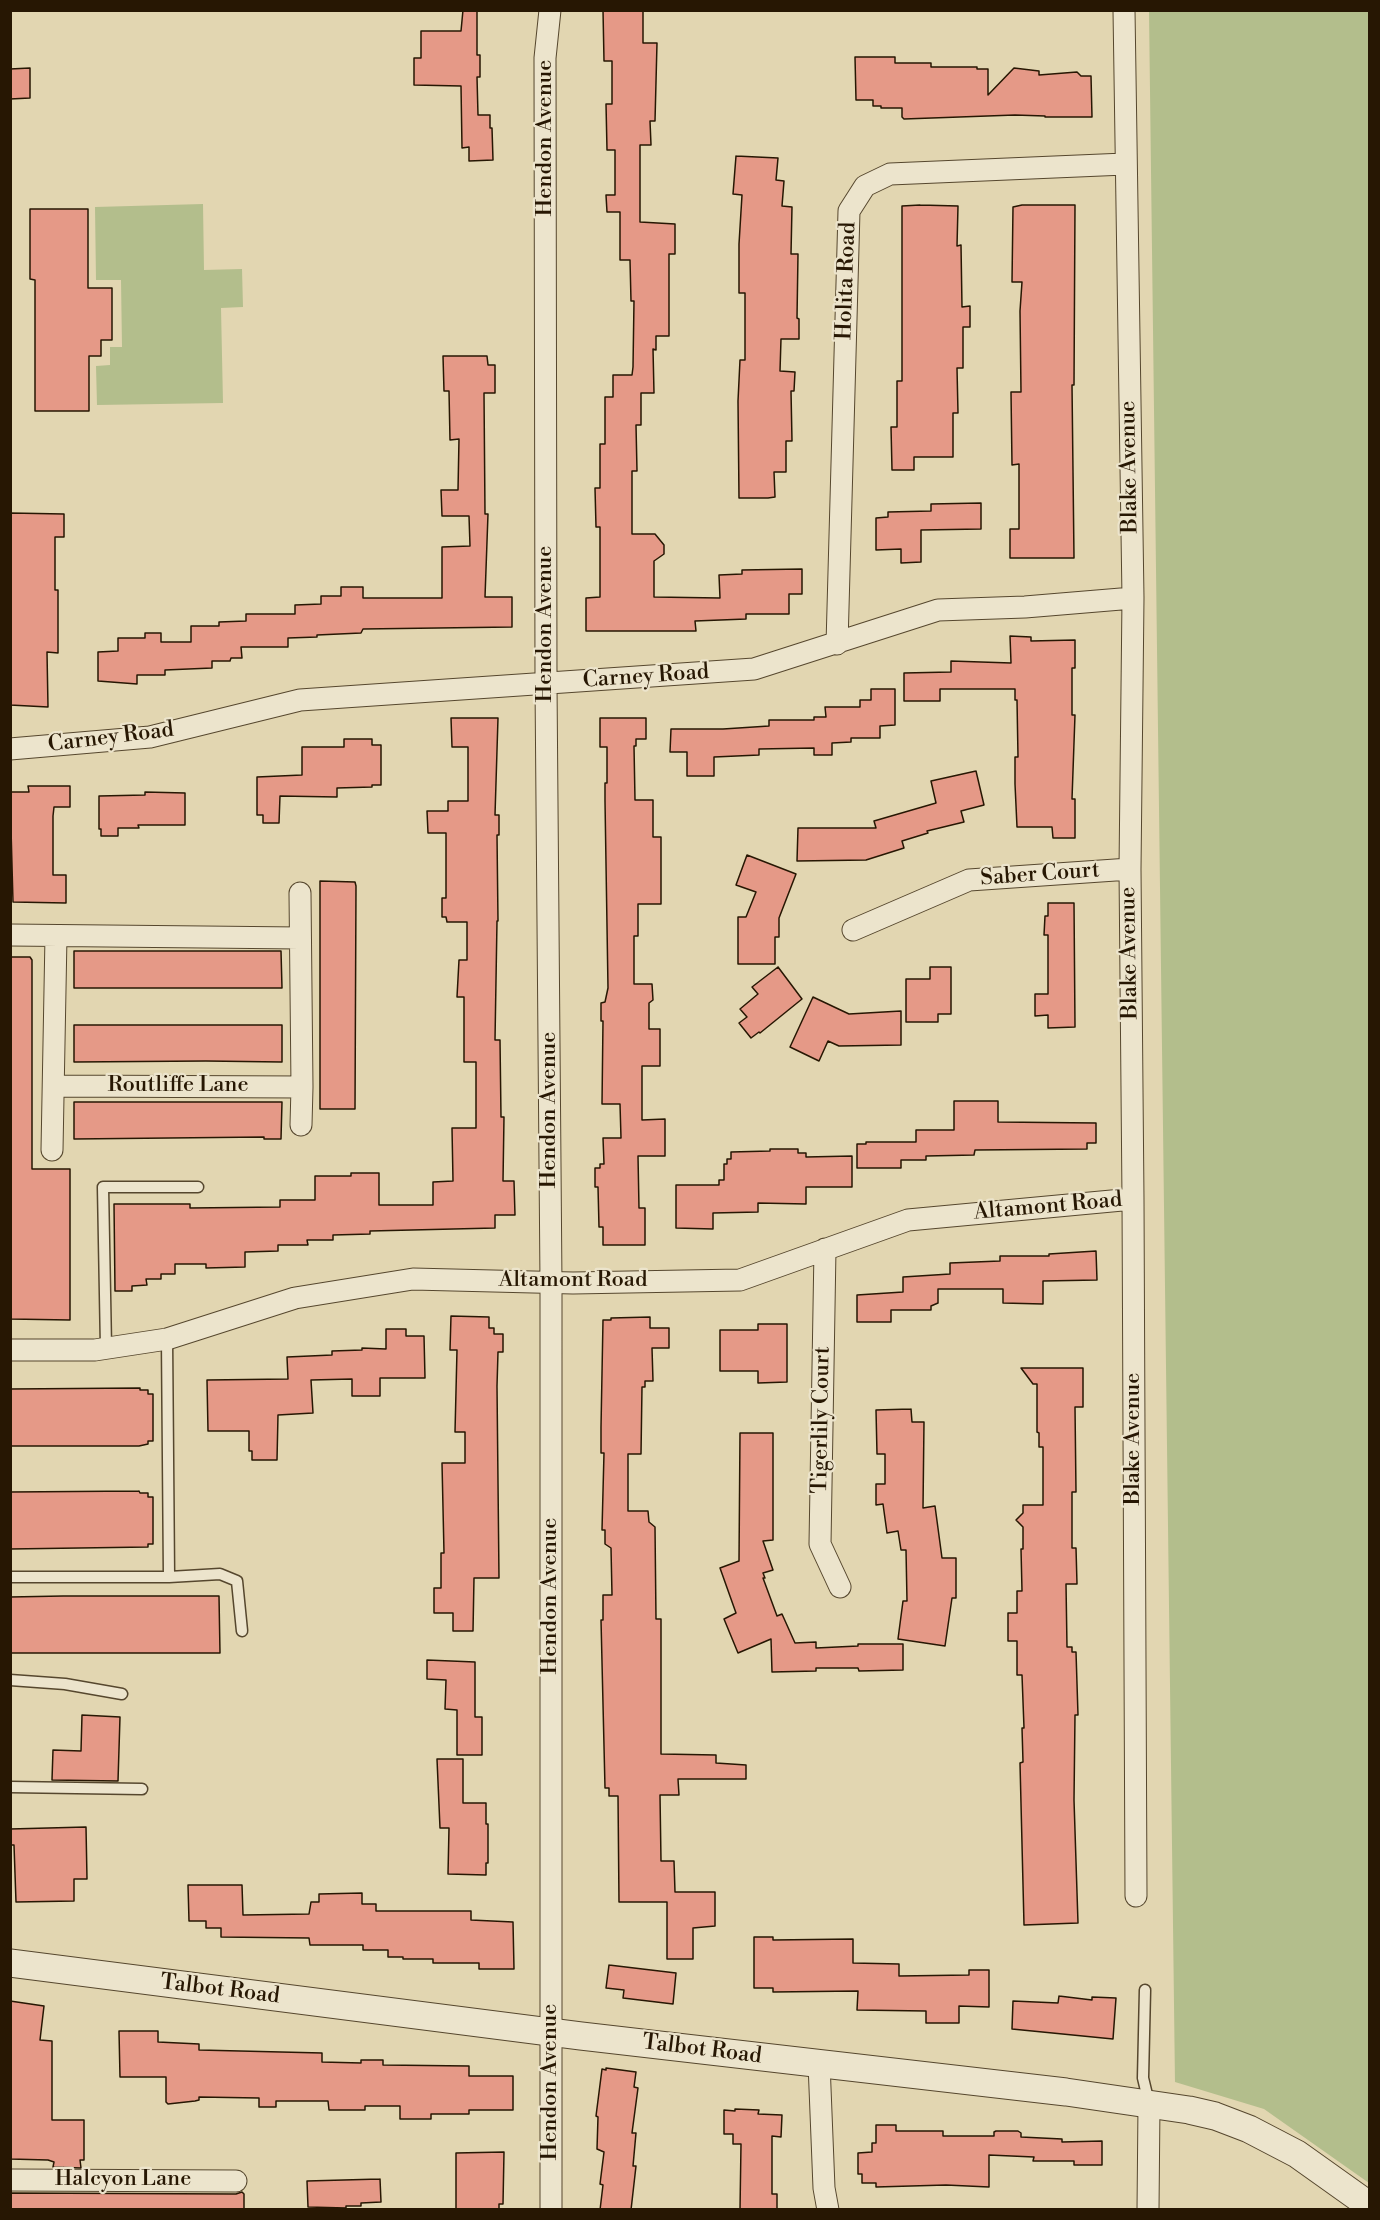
<!DOCTYPE html>
<style>
body{margin:0}
#map{position:relative;width:1380px;height:2220px;overflow:hidden;background:#e2d6b1;font-family:"Libre Bodoni",serif}
canvas{display:block}
.frame{position:absolute;inset:0;border:12px solid #271703;pointer-events:none}
</style>
<div id="map">
<canvas width="1380" height="2220"></canvas>
<div class="frame"></div>
</div>
<script>
const c = document.querySelector('canvas').getContext('2d');
c.lineJoin = 'round';
function paint(path, color) { c.fillStyle = color; c.fill(path, 'evenodd'); }
const shape = rows => new Path2D(rows.map(r => 'M' + r).join(''));
function strokePath(path, color, width, dash) { c.strokeStyle = color; c.lineWidth = width; c.lineCap = dash ? 'butt' : 'round'; c.setLineDash(dash || []); c.stroke(path); }
function write(font, color, halo, rows, align = 'center') {
  c.font = font + ' "Libre Bodoni",serif'; c.lineWidth = 4.5; c.setLineDash([]); c.textBaseline = 'middle'; c.strokeStyle = halo; c.fillStyle = color; for (const [text, x, y, turn = 0] of rows) {
    c.save(); c.translate(x, y); c.rotate((+turn || 0) * Math.PI / 180); c.textAlign = isNaN(turn) ? turn : align; if (halo) c.strokeText(text, 0, 0); c.fillText(text, 0, 0); c.restore();
  }
}
const green = shape([
 [1149,11,1369,11,1369,2183,1264,2109,1175,2082],
 [203,204,204,270,242,269,243,307,221,308,223,403,97,405,96,366,110,365,110,347,122,347,121,280,96,280,95,207]
]);
const building = shape([
 [463,10,477,10,477,55,480,55,480,77,477,77,478,115,490,115,490,128,492,128,493,160,469,161,469,147,462,148,461,86,414,85,414,58,421,58,421,31,461,31,463,10],
 [603,10,643,10,643,43,657,43,655,121,650,121,651,145,640,145,640,222,675,224,675,254,669,254,669,336,656,336,656,350,653,349,654,393,641,393,641,425,636,425,637,471,632,471,632,534,655,534,664,545,664,554,654,561,654,597,720,598,719,575,742,574,742,570,802,569,802,594,789,594,789,614,746,614,746,619,695,621,696,631,586,631,586,598,600,597,600,527,596,527,595,488,600,488,600,444,605,444,605,397,613,397,613,375,632,375,633,367,634,301,631,301,630,260,620,260,620,212,607,212,606,195,615,195,615,150,607,150,606,104,612,104,612,61,604,61,603,10],
 [855,57,895,57,895,63,931,63,931,67,977,67,977,69,988,69,988,95,1014,68,1039,71,1039,75,1077,72,1081,76,1091,76,1092,117,1045,117,1045,116,1015,115,904,119,902,117,902,108,881,108,881,106,873,106,873,100,856,100,855,57],
 [30,68,30,98,10,99,10,69,30,68],
 [736,156,778,158,776,180,784,181,782,206,792,207,791,254,798,254,797,318,799,319,799,339,781,339,780,371,795,372,794,391,791,391,792,441,786,441,786,472,774,472,775,497,768,498,739,498,738,401,740,360,745,360,745,293,739,293,739,244,742,195,733,194,736,156],
 [920,205,958,206,957,246,961,245,962,307,970,306,970,327,963,327,963,368,957,368,958,413,953,413,953,457,914,457,914,470,892,470,891,427,897,427,897,381,902,381,902,206,920,205],
 [1022,205,1075,205,1074,385,1072,385,1074,558,1010,558,1010,529,1019,529,1019,464,1012,465,1011,392,1021,392,1020,311,1022,282,1012,282,1013,207,1022,205],
 [30,209,88,209,88,288,112,288,112,340,101,340,101,356,89,356,89,411,35,411,35,280,30,279,30,209],
 [443,356,487,356,488,365,495,365,495,393,484,393,485,514,488,514,485,597,512,597,512,627,363,629,361,633,317,635,317,637,288,638,288,647,241,647,242,658,231,658,230,661,212,661,212,668,165,670,165,675,137,675,137,684,98,681,98,652,118,651,118,638,145,638,145,633,161,633,161,642,191,642,191,626,219,626,219,622,246,621,246,614,295,614,295,605,321,604,321,596,341,596,341,587,363,587,363,598,442,598,442,547,470,546,469,516,442,516,441,490,458,490,459,439,450,440,449,391,444,391,443,356],
 [981,503,981,529,921,530,921,562,901,563,901,549,876,550,876,518,888,517,888,512,931,511,931,504,981,503],
 [10,513,64,514,64,537,55,537,55,590,58,590,58,653,47,652,48,707,10,705,10,513],
 [1010,636,1031,637,1031,641,1075,640,1075,668,1072,668,1072,715,1075,715,1072,799,1075,799,1075,838,1053,838,1052,827,1017,827,1015,784,1015,757,1018,757,1017,700,1015,700,1015,689,940,689,940,701,904,701,904,673,951,672,951,661,1011,663,1010,636],
 [871,689,895,689,895,725,880,726,880,738,851,738,851,742,832,743,832,755,814,755,814,748,759,749,759,755,714,757,714,776,687,776,687,752,670,752,671,729,723,729,769,726,769,720,814,720,814,717,826,717,825,707,860,707,860,700,871,700,871,689],
 [451,718,498,718,495,815,499,815,499,835,497,835,498,921,497,921,495,1040,500,1040,501,1117,504,1117,503,1181,514,1181,515,1215,495,1215,495,1228,370,1231,370,1234,333,1235,333,1240,307,1240,308,1245,278,1245,278,1251,245,1252,245,1267,206,1268,206,1264,175,1264,175,1274,161,1274,161,1279,146,1279,147,1285,132,1286,132,1291,115,1291,114,1204,190,1204,190,1208,280,1207,280,1200,315,1200,315,1176,351,1176,351,1173,379,1173,379,1205,433,1205,433,1182,453,1181,452,1128,476,1128,476,1062,464,1062,464,997,457,997,459,960,467,960,467,922,447,922,446,917,442,917,442,898,446,898,446,833,428,833,427,811,448,811,448,801,468,801,468,747,452,747,451,718],
 [600,718,646,718,646,739,636,739,636,746,634,746,635,800,653,800,653,837,661,837,661,904,638,904,638,936,634,936,634,984,652,984,653,1000,649,1003,649,1029,660,1029,660,1066,642,1066,642,1120,665,1119,665,1156,638,1156,639,1208,645,1208,645,1245,603,1245,603,1227,599,1227,598,1187,595,1187,595,1168,600,1168,600,1164,604,1164,603,1138,621,1138,620,1104,602,1104,603,1021,601,1021,601,1003,605,1002,608,988,605,801,605,783,607,783,607,747,600,747,600,718],
 [344,739,372,739,372,745,381,745,381,785,372,785,372,787,337,788,337,797,280,796,279,823,263,823,263,815,257,815,257,777,302,775,302,747,344,747,344,739],
 [976,771,984,805,961,811,964,822,927,831,928,833,902,841,904,848,866,860,797,861,798,828,876,828,874,821,936,803,931,781,976,771],
 [28,786,70,786,70,807,54,807,53,816,53,875,66,875,66,903,13,902,10,792,29,792,28,786],
 [145,792,185,793,185,825,138,825,139,828,118,828,118,836,101,836,101,829,99,829,99,796,145,795,145,792],
 [747,855,796,874,779,918,779,937,775,937,775,964,738,964,738,917,746,917,756,892,736,885,747,855],
 [320,881,355,882,356,886,355,1109,320,1109,320,881],
 [1048,903,1074,903,1075,1027,1048,1028,1048,1015,1035,1016,1035,994,1048,994,1048,935,1044,935,1045,916,1048,916,1048,903],
 [74,951,281,951,282,988,74,988,74,951],
 [10,957,30,957,32,960,32,1169,70,1169,70,1320,10,1319,10,957],
 [778,967,802,999,760,1033,759,1032,751,1038,739,1023,747,1017,740,1009,758,994,752,987,778,967],
 [930,967,951,967,951,1014,938,1014,938,1022,906,1022,906,979,930,979,930,967],
 [813,997,849,1014,901,1011,901,1045,839,1046,828,1041,819,1061,790,1047,813,997],
 [74,1025,282,1025,282,1062,206,1061,74,1062,74,1025],
 [954,1101,998,1101,998,1122,1096,1123,1096,1143,1087,1143,1087,1149,975,1150,974,1155,926,1156,926,1160,901,1160,901,1168,857,1168,857,1144,866,1144,866,1142,916,1142,916,1130,954,1130,954,1101],
 [74,1102,282,1102,281,1139,264,1139,264,1137,74,1139,74,1102],
 [770,1149,798,1149,798,1153,806,1153,806,1157,852,1156,852,1187,806,1187,806,1204,758,1203,758,1212,713,1213,713,1229,676,1228,676,1185,719,1185,719,1180,724,1180,724,1164,727,1164,727,1159,731,1159,731,1152,770,1151,770,1149],
 [1096,1251,1097,1280,1043,1281,1043,1304,1003,1303,1003,1289,938,1289,938,1303,931,1306,931,1310,891,1310,891,1322,857,1322,857,1295,903,1292,903,1277,950,1274,950,1263,1000,1261,1000,1256,1049,1256,1049,1254,1096,1251],
 [451,1316,489,1317,489,1328,494,1328,494,1334,503,1334,503,1352,498,1352,497,1386,499,1578,474,1578,473,1631,453,1631,453,1613,434,1613,434,1588,441,1588,441,1553,444,1553,442,1463,465,1463,465,1432,455,1432,457,1350,450,1350,451,1316],
 [650,1317,650,1328,669,1328,669,1348,652,1348,653,1381,645,1381,645,1387,642,1387,641,1454,628,1454,628,1511,648,1511,649,1522,655,1527,656,1619,661,1619,661,1754,716,1755,716,1763,746,1765,746,1779,678,1779,679,1795,660,1795,661,1861,674,1861,675,1892,715,1892,715,1926,693,1928,693,1959,667,1959,667,1902,619,1902,618,1796,609,1796,609,1788,605,1788,601,1620,603,1620,603,1595,612,1595,611,1548,605,1544,605,1530,602,1530,604,1453,601,1453,601,1427,603,1320,611,1320,611,1318,650,1317],
 [758,1324,787,1324,787,1382,758,1383,758,1371,720,1371,720,1330,758,1330,758,1324],
 [386,1329,406,1329,406,1336,424,1336,425,1378,380,1378,380,1396,352,1396,352,1379,311,1380,313,1413,278,1415,277,1460,252,1460,252,1451,249,1451,249,1431,208,1431,207,1380,288,1379,287,1357,332,1355,332,1351,362,1350,362,1348,386,1349,386,1329],
 [1021,1368,1083,1368,1083,1407,1075,1407,1076,1492,1072,1492,1072,1548,1076,1548,1077,1584,1066,1584,1067,1647,1072,1647,1072,1652,1076,1652,1078,1715,1075,1715,1074,1800,1078,1923,1024,1925,1020,1763,1023,1762,1022,1728,1024,1728,1022,1675,1017,1675,1017,1641,1008,1641,1008,1613,1017,1613,1017,1591,1022,1591,1021,1549,1023,1549,1023,1527,1016,1520,1023,1513,1023,1505,1043,1505,1043,1447,1039,1447,1039,1433,1037,1432,1037,1384,1033,1384,1021,1368],
 [140,1388,140,1390,148,1390,148,1394,153,1394,153,1441,148,1441,148,1444,139,1446,10,1446,10,1389,140,1388],
 [911,1409,912,1422,924,1422,923,1508,935,1506,942,1558,956,1558,956,1598,952,1598,945,1646,898,1639,903,1601,907,1601,906,1550,901,1550,898,1531,887,1533,883,1504,876,1505,876,1484,885,1484,885,1454,877,1454,876,1410,911,1409],
 [740,1433,773,1433,773,1540,763,1541,773,1570,763,1573,765,1578,763,1578,777,1616,782,1614,795,1643,816,1642,816,1648,858,1646,858,1644,903,1644,903,1670,859,1671,858,1668,816,1668,816,1671,772,1672,771,1639,738,1653,724,1619,736,1613,720,1568,739,1561,740,1433],
 [139,1491,140,1493,148,1493,148,1497,153,1497,153,1544,148,1544,148,1547,10,1549,10,1492,139,1491],
 [63,1596,219,1596,220,1653,10,1653,10,1597,63,1596],
 [427,1660,475,1662,475,1717,482,1717,482,1755,457,1755,457,1710,445,1709,446,1680,427,1679,427,1660],
 [82,1715,120,1717,118,1781,52,1780,53,1750,81,1751,82,1715],
 [437,1759,463,1759,463,1803,486,1803,486,1824,488,1824,488,1863,486,1863,486,1875,448,1874,449,1828,440,1828,437,1759],
 [86,1827,87,1879,74,1879,74,1901,16,1902,14,1845,10,1845,10,1829,86,1827],
 [188,1885,242,1885,243,1915,309,1914,311,1902,319,1902,319,1894,362,1893,362,1904,376,1904,376,1911,471,1911,471,1920,513,1922,514,1969,479,1969,479,1963,433,1963,433,1959,403,1959,403,1957,388,1957,388,1950,363,1950,363,1945,310,1945,309,1938,221,1937,221,1928,206,1928,206,1921,189,1921,188,1885],
 [754,1937,773,1937,773,1940,853,1939,853,1963,899,1964,899,1976,969,1975,969,1970,989,1970,989,2007,959,2006,959,2023,926,2023,926,2011,857,2010,858,1991,773,1992,773,1988,754,1988,754,1937],
 [609,1965,676,1973,673,2004,623,1998,624,1990,606,1988,609,1965],
 [1059,1996,1092,2000,1092,1997,1116,1998,1113,2039,1012,2029,1013,2001,1058,2003,1059,1996],
 [10,2001,44,2006,40,2040,52,2041,52,2120,84,2120,84,2160,80,2160,81,2168,53,2167,54,2162,48,2160,10,2159,10,2001],
 [119,2031,158,2031,158,2042,199,2044,199,2050,322,2053,322,2062,361,2063,361,2060,383,2060,383,2065,469,2066,469,2076,513,2076,513,2110,469,2110,469,2114,431,2114,431,2119,400,2119,400,2106,365,2106,365,2110,329,2110,328,2101,276,2101,276,2107,259,2107,259,2098,199,2097,199,2100,195,2101,168,2104,166,2102,166,2077,120,2077,119,2031],
 [606,2068,636,2072,634,2087,638,2088,632,2133,636,2133,633,2166,636,2166,631,2210,600,2210,603,2185,600,2184,604,2152,597,2149,598,2117,596,2116,602,2069,606,2070,606,2068],
 [735,2109,759,2110,758,2114,782,2115,781,2137,772,2136,772,2194,777,2194,777,2210,740,2210,741,2144,733,2144,733,2134,724,2134,724,2110,735,2111,735,2109],
 [876,2125,896,2125,896,2131,943,2131,943,2136,994,2136,994,2132,996,2131,1018,2131,1021,2133,1021,2137,1062,2139,1062,2142,1102,2141,1102,2165,1074,2165,1074,2161,1033,2161,1034,2157,989,2155,989,2187,946,2185,876,2187,876,2183,862,2183,862,2174,858,2174,858,2153,872,2152,872,2143,876,2143,876,2125],
 [504,2152,503,2204,499,2204,499,2210,456,2210,456,2153,504,2152],
 [380,2179,381,2202,361,2203,361,2206,346,2206,346,2208,308,2207,307,2181,380,2179],
 [242,2192,244,2194,244,2210,10,2210,10,2193,236,2194,242,2192]
]);
const service = shape([
 [167,1339,169,1577],
 [106,1348,103,1187,198,1187],
 [10,1577,169,1577,220,1574,237,1581,242,1631],
 [10,1680,65,1684,122,1694],
 [10,1787,142,1789],
 [1145,1990,1143,2078,1149,2103]
]);
const minor = shape([
 [550,10,545,58,546,684,551,1283,551,2210],
 [1124,10,1133,598,1130,869,1133,1199,1136,1896],
 [837,644,849,211,865,186,890,174,1125,164],
 [10,749,150,737,300,700,754,669,938,610,1025,607,1133,598],
 [853,930,969,880,1130,869],
 [10,935,300,938],
 [54,1086,302,1087,300,893],
 [301,1125,302,1087],
 [52,1150,56,936],
 [825,1249,820,1544,840,1587],
 [10,1350,95,1350,167,1339,295,1298,413,1279,573,1283,740,1280,908,1220,1133,1199],
 [819,2063,824,2188,828,2210],
 [10,2180,236,2181],
 [1148,2210,1149,2105]
]);
const tertiary = shape([
 [10,1963,581,2036,1066,2092,1189,2110,1215,2116,1249,2129,1297,2154,1370,2206]
]);
const streetNames = [
 ["Hendon Avenue",546,138,-90],
 ["Holita Road",847,281,-88],
 ["Blake Avenue",1130,467,-91],
 ["Hendon Avenue",546,624,-90],
 ["Carney Road",646,677,-4],
 ["Carney Road",111,738,-7],
 ["Saber Court",1040,875,-4],
 ["Blake Avenue",1130,953,-91],
 ["Routliffe Lane",178,1086],
 ["Hendon Avenue",550,1110,-90],
 ["Altamont Road",1048,1207,-5],
 ["Altamont Road",573,1281],
 ["Tigerlily Court",822,1420,-89],
 ["Blake Avenue",1134,1439,-90],
 ["Hendon Avenue",551,1596,-90],
 ["Talbot Road",220,1990,7],
 ["Talbot Road",702,2050,7],
 ["Hendon Avenue",551,2082,-90],
 ["Halcyon Lane",123,2180]
];
paint(green, '#b3be8c');
paint(building, '#e59987');
strokePath(building, '#271703', 1.5);
strokePath(service, '#56472e', 13);
strokePath(minor, '#56472e', 23);
strokePath(tertiary, '#56472e', 29);
strokePath(service, '#ece4cc', 10);
strokePath(minor, '#ece4cc', 21);
strokePath(tertiary, '#ece4cc', 27);
write('22px', '#271703', '#ece4cc', streetNames);
</script>
